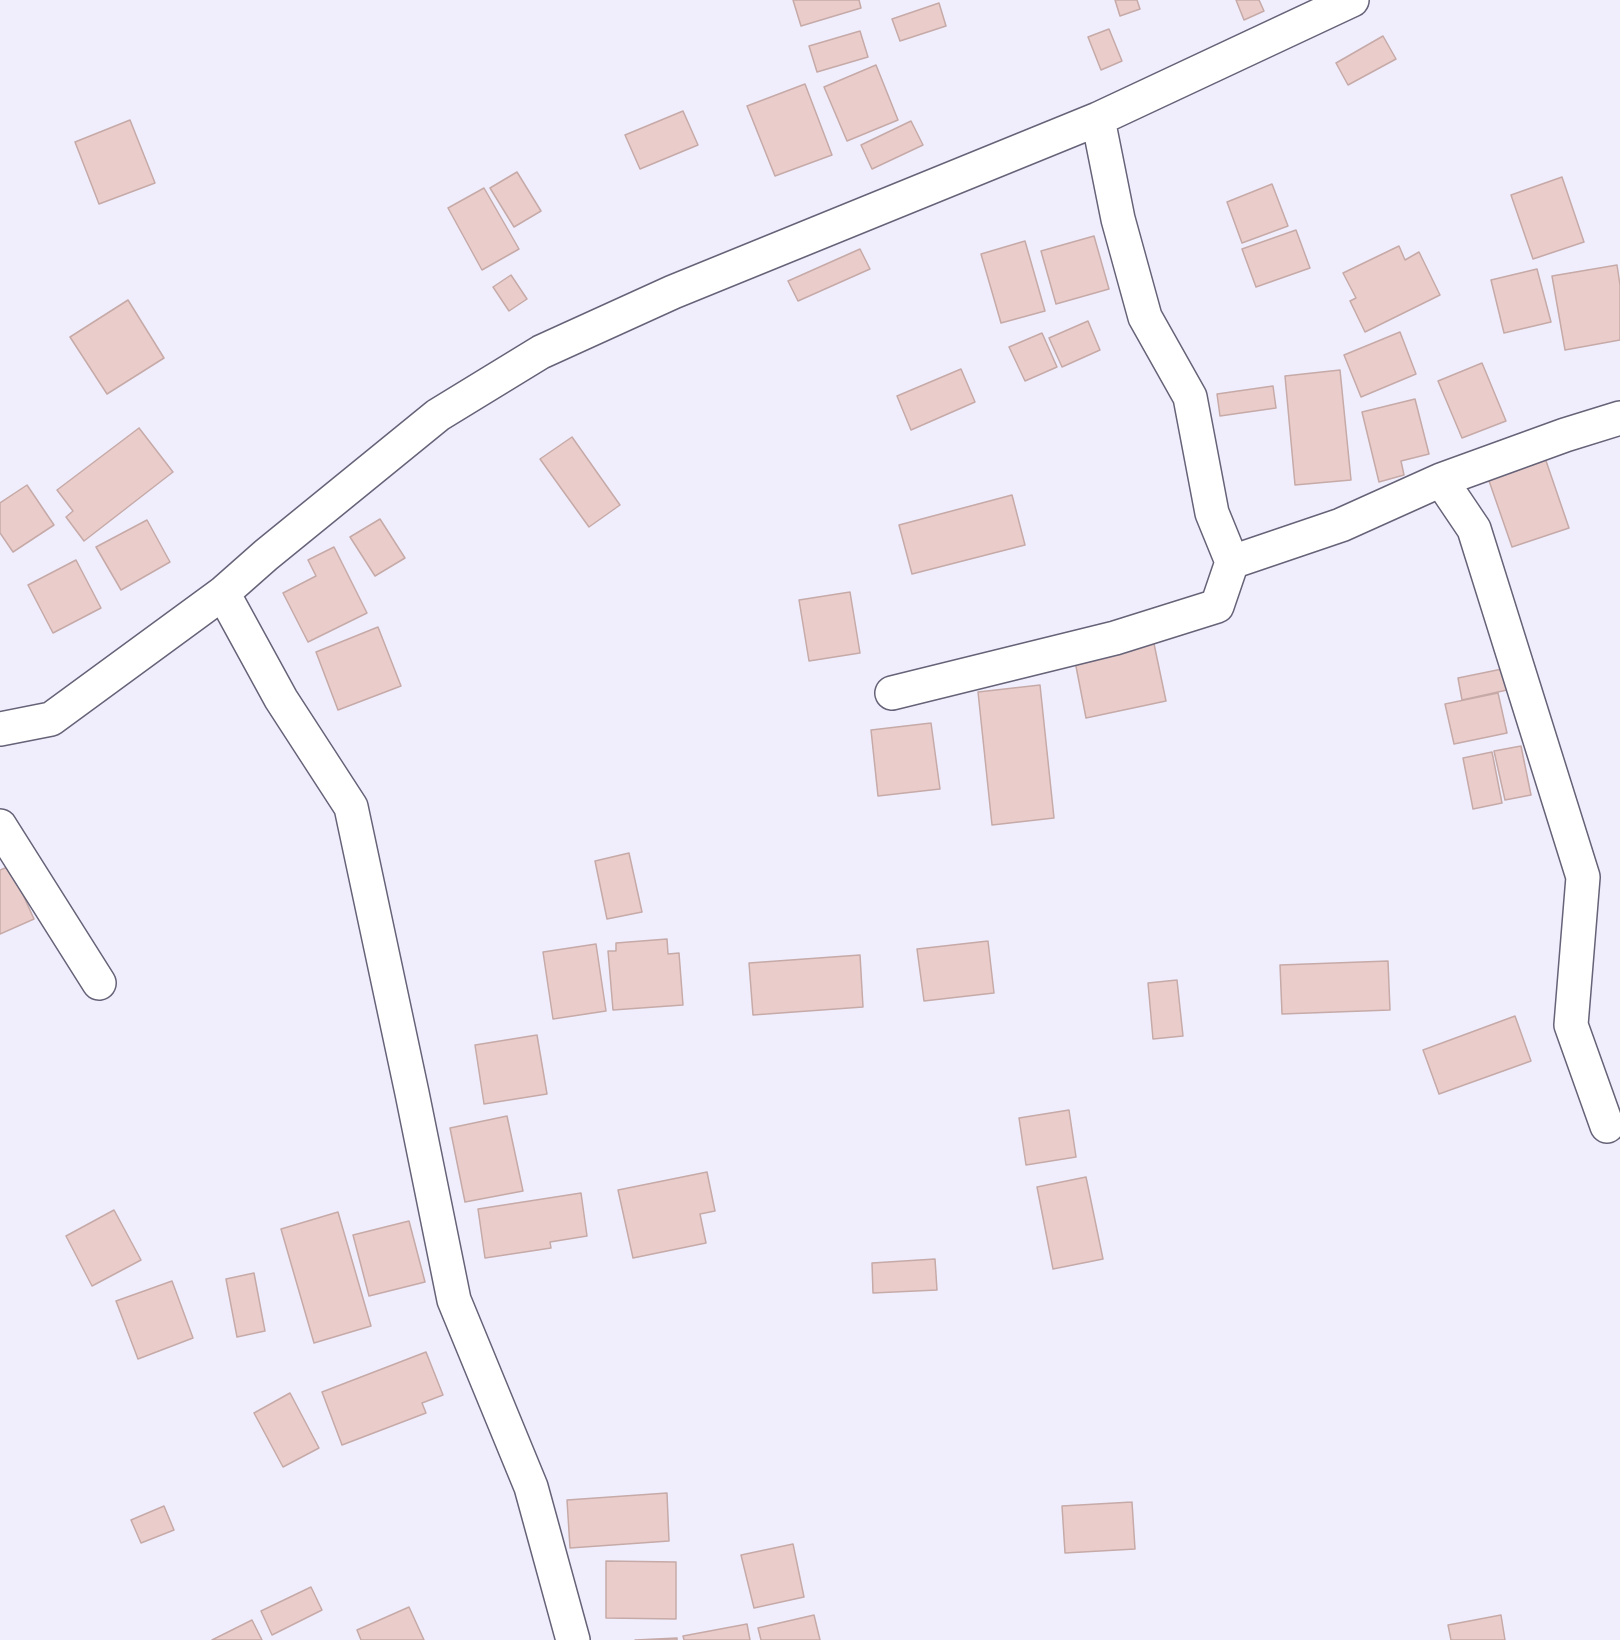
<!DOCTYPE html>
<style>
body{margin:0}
canvas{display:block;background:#f0eefd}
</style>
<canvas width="1620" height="1640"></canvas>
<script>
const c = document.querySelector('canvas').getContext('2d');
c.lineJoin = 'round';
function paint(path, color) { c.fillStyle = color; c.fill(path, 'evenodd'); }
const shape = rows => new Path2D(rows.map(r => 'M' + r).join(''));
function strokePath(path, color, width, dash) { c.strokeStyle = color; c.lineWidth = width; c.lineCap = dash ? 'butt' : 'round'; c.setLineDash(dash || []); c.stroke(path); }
const building = shape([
 [793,0,859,0,861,8,801,26,793,0],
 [1115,0,1137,0,1140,9,1120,16,1115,0],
 [1236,0,1259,0,1264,11,1244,20,1236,0],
 [939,3,946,26,900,41,892,19,939,3],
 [1109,29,1122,61,1101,70,1088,37,1109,29],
 [860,31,868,57,817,72,809,46,860,31],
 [1383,36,1396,59,1348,85,1336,63,1383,36],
 [876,65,898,120,847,141,824,87,876,65],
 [805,84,832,155,775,176,747,106,805,84],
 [683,111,698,145,640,169,625,135,683,111],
 [130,120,155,183,99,204,75,142,130,120],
 [911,121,923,145,872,169,861,145,911,121],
 [517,172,541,211,514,227,490,188,517,172],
 [1562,177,1584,242,1533,259,1511,195,1562,177],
 [1272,184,1288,226,1242,243,1227,202,1272,184],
 [484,188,519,249,482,270,448,208,484,188],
 [1296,230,1310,268,1256,287,1242,249,1296,230],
 [1094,236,1109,289,1056,304,1041,251,1094,236],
 [1025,241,1045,311,1001,323,981,254,1025,241],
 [1399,246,1405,260,1419,252,1440,295,1365,332,1350,301,1356,298,1343,273,1399,246],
 [860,249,870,269,798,301,788,281,860,249],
 [1617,265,1620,285,1620,340,1565,350,1552,276,1617,265],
 [1537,269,1551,322,1504,333,1491,280,1537,269],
 [511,275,527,299,509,311,493,287,511,275],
 [128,300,164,358,107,394,70,337,128,300],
 [1088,321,1100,350,1062,367,1049,338,1088,321],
 [1400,332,1416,374,1361,397,1344,355,1400,332],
 [1042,333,1057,367,1025,381,1009,347,1042,333],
 [1482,363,1506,421,1462,438,1438,381,1482,363],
 [961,369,975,402,911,430,897,396,961,369],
 [1340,370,1351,480,1295,485,1285,376,1340,370],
 [1273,386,1276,408,1220,416,1217,394,1273,386],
 [1415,399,1429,454,1401,461,1404,475,1379,482,1362,412,1415,399],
 [139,428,173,472,84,541,66,517,73,511,57,490,139,428],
 [572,437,620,505,589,527,540,459,572,437],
 [1544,455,1569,528,1512,547,1487,475,1544,455],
 [27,485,54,525,13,552,0,533,0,503,27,485],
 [1012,495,1025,545,912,574,899,525,1012,495],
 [380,519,405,558,375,576,350,537,380,519],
 [147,520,170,562,121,590,96,547,147,520],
 [334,547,367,613,308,642,283,593,316,576,308,560,334,547],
 [76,560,101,608,53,633,28,585,76,560],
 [850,592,860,653,809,661,799,600,850,592],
 [378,627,401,686,338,710,316,652,378,627],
 [1153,639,1166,701,1086,718,1074,656,1153,639],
 [1502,669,1507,690,1462,700,1458,678,1502,669],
 [1040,685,1054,818,992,825,978,692,1040,685],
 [1498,693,1507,733,1454,744,1445,704,1498,693],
 [931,723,940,789,878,796,871,730,931,723],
 [1521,746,1531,795,1505,800,1494,751,1521,746],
 [1492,752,1502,803,1473,809,1463,758,1492,752],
 [629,853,642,912,607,919,595,861,629,853],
 [10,866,34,919,0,934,0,870,10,866],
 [667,939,668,954,679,953,683,1005,613,1010,608,951,616,951,616,943,667,939],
 [988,941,994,993,924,1001,917,949,988,941],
 [596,944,606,1011,553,1019,543,952,596,944],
 [860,955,863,1007,753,1015,749,963,860,955],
 [1388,961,1390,1010,1282,1014,1280,965,1388,961],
 [1177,980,1183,1036,1153,1039,1148,983,1177,980],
 [1515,1016,1531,1061,1439,1094,1423,1050,1515,1016],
 [537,1035,547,1094,484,1104,475,1045,537,1035],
 [1069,1110,1076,1157,1026,1165,1019,1118,1069,1110],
 [507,1116,523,1191,465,1202,450,1128,507,1116],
 [707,1172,715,1211,700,1214,706,1243,633,1258,618,1190,707,1172],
 [1086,1177,1103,1259,1053,1269,1037,1187,1086,1177],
 [581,1193,587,1236,550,1242,551,1248,485,1258,478,1209,581,1193],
 [114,1210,141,1260,92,1286,66,1236,114,1210],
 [338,1212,371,1326,314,1343,281,1229,338,1212],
 [409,1221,425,1282,369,1296,353,1235,409,1221],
 [935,1259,937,1290,873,1293,872,1263,935,1259],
 [254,1273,265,1331,237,1337,226,1279,254,1273],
 [172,1281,193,1338,138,1359,116,1301,172,1281],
 [426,1352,443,1395,422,1403,426,1413,342,1445,322,1392,426,1352],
 [290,1393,319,1448,283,1467,254,1413,290,1393],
 [667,1493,669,1541,570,1548,567,1500,667,1493],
 [1132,1502,1135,1549,1065,1553,1062,1506,1132,1502],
 [164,1506,174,1530,141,1543,131,1520,164,1506],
 [793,1544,804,1597,754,1608,741,1555,793,1544],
 [606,1561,676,1562,676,1619,606,1618,606,1561],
 [311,1587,322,1610,272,1635,261,1611,311,1587],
 [409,1607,424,1640,361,1640,357,1630,409,1607],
 [814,1615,820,1640,761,1640,758,1628,814,1615],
 [1501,1615,1505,1640,1451,1640,1448,1625,1501,1615],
 [252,1620,262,1640,212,1640,252,1620],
 [747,1624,750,1640,684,1640,683,1636,747,1624],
 [677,1638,677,1640,635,1640,677,1638]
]);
const minor = shape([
 [1098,119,1118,219,1145,317,1190,397,1212,513,1232,562,1341,525,1441,480,1474,529,1583,877,1571,1025,1607,1126],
 [1441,480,1565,435,1620,418],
 [223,593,281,699,351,807,412,1093,454,1300,531,1487,573,1640],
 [892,693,1115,638,1217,606,1232,562],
 [0,729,51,719,223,593,266,555,438,415,541,352,673,292,1098,119,1352,0],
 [0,826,99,983]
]);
paint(building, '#eacdcb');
strokePath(building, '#c6aaa8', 1.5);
strokePath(minor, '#666378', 36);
strokePath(minor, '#fff', 33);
</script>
